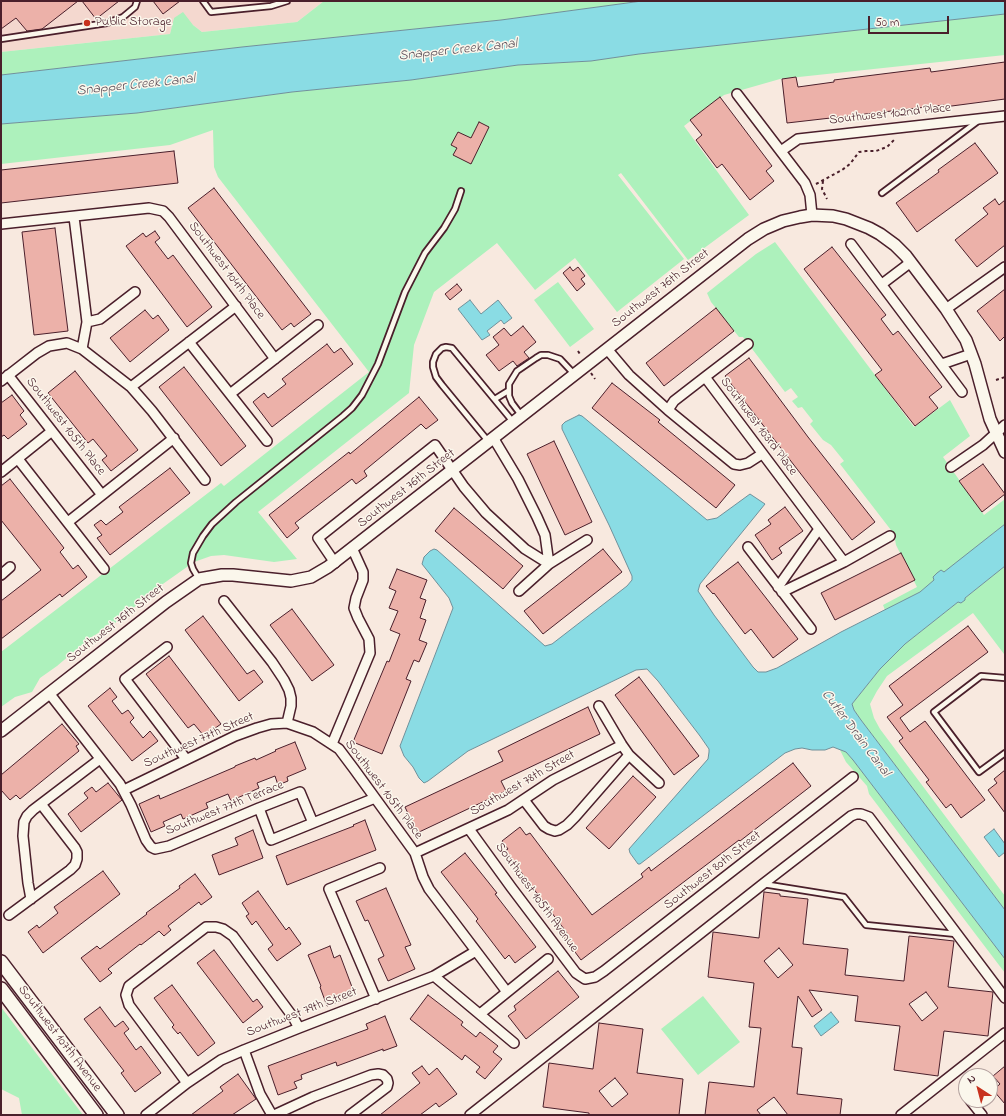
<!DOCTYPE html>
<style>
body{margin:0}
#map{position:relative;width:1006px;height:1116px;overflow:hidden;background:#f8e9df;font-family:"Indie Flower",sans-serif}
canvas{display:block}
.frame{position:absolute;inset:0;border:2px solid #4a1f2b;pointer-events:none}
.north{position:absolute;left:958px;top:1068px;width:40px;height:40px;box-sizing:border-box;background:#fbf7ec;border:1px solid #b4a19f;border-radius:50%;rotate:324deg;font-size:11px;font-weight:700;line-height:16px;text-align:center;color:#4a1f2b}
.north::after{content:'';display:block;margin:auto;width:14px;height:18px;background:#c8321e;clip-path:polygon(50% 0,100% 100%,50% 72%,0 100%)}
.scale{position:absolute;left:868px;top:16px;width:81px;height:18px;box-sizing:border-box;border:2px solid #4a1f2b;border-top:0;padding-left:5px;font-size:12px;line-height:14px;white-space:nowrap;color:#4a1f2b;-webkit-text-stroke:3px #fbf7ec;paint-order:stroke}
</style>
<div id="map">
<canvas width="1006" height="1116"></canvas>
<div class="frame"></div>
<div class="north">N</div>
<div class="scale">50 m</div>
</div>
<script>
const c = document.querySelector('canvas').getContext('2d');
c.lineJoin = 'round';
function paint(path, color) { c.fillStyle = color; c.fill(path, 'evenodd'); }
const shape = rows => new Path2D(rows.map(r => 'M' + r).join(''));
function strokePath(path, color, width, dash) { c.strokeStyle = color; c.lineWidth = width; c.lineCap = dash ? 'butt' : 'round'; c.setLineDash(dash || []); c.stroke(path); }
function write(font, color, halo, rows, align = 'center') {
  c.font = font + ' "Indie Flower",sans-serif'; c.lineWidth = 3; c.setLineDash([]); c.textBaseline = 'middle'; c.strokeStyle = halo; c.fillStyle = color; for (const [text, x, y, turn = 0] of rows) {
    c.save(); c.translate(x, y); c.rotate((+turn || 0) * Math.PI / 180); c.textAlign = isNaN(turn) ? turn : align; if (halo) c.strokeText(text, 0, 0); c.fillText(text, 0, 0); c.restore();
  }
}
const built = shape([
 [1,1,324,1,297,22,202,32,193,25,174,18,170,34,1,52]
]);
const green = shape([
 [324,1,642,1,501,20,242,47,1,75,1,52,170,34,174,18,183,12,193,25,202,32,297,22],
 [1005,14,1005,55,780,79,724,95,684,126,749,215,688,260,621,173,618,175,684,259,617,312,575,258,535,290,497,243,434,292,414,345,409,393,258,512,297,559,274,562,224,555,211,556,194,562,160,586,115,623,90,638,57,666,40,678,32,692,15,697,1,707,1,652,221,483,224,486,369,372,218,177,214,167,213,130,170,145,1,164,1,124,137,113,292,92,411,80,518,65,591,61,639,54],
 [775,242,914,427,950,400,970,436,943,457,984,515,1005,499,1005,524,920,592,885,610,883,605,917,587,896,545,894,534,840,464,844,461,831,445,823,440,810,424,813,421,802,407,798,408,792,401,798,397,791,388,785,392,743,337,739,337,711,302,707,293,756,254],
 [558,282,594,329,570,347,534,300],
 [1005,566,1005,652,1004,654,973,613,887,676,877,691,870,704,874,718,880,729,1005,896,1005,910,861,720,854,710,852,704,880,669,905,644,958,602,961,603,965,598],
 [840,750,846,752,853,760,1005,959,1005,973,869,794,867,786,846,762],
 [703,996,740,1042,698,1075,661,1029],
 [1,1007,83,1115,22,1115,19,1098,1,1089]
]);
const water = shape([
 [642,1,1005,1,1005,14,639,54,591,61,518,65,411,80,292,92,137,113,1,124,1,75,242,47,501,20,642,1],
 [470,300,481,314,498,300,512,318,504,324,501,320,487,331,490,335,482,340,458,309,470,300],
 [579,415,582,416,707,520,717,518,750,494,765,504,700,584,698,591,714,615,753,667,758,672,766,672,777,668,841,632,920,592,934,580,933,577,937,573,941,570,944,572,1005,524,1005,566,965,598,965,600,961,603,958,602,905,644,880,669,852,704,854,710,861,720,1005,910,1005,959,853,760,846,752,833,747,825,750,812,750,802,748,795,749,785,753,640,864,638,864,630,853,629,849,708,759,709,752,709,749,700,736,658,681,647,669,636,670,468,751,428,781,424,783,419,778,413,767,404,756,400,746,453,608,449,598,422,564,424,557,430,551,434,549,437,550,545,646,552,644,627,586,632,580,632,576,609,525,562,429,562,425,565,422,579,415],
 [994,829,1005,844,1005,852,999,857,984,837,994,829],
 [831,1012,839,1022,821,1036,814,1026,831,1012]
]);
const building = shape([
 [1,1,78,1,42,29,27,31,16,18,1,29,1,1],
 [82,1,119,1,96,19,82,1],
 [153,1,180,1,163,14,153,1],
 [1005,62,1005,99,944,107,944,105,787,123,782,79,796,77,798,87,834,82,834,80,930,68,931,72,1005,62],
 [720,97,772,166,766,171,774,181,750,200,722,164,717,168,696,140,702,135,690,120,720,97],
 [479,122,489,127,471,164,453,155,457,148,451,145,458,132,471,138,479,122],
 [975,143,998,173,917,232,896,203,939,172,938,170,975,143],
 [174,151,178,183,1,203,1,170,174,151],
 [214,188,311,314,294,327,291,323,282,330,188,208,214,188],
 [995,199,999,205,1005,200,1005,245,977,267,955,240,988,214,983,208,995,199],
 [55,228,68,331,34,335,22,232,55,228],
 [155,231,160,238,155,242,168,259,173,255,212,307,187,327,126,246,143,233,146,237,155,231],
 [832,247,886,315,881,319,893,335,898,331,942,387,929,397,938,408,915,426,875,375,882,370,804,269,832,247],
 [570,267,573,271,578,267,585,276,581,279,585,284,577,291,563,273,570,267],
 [457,284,462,290,450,300,445,294,457,284],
 [1005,289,1005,336,1000,341,977,311,1005,289],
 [716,308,734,331,664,386,646,363,716,308],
 [145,310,153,319,158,315,169,330,130,362,110,338,145,310],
 [523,326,536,342,524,352,529,358,517,366,513,361,499,371,486,355,499,345,493,337,504,328,511,336,523,326],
 [327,344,334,353,341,348,353,364,272,427,253,402,264,393,268,398,286,384,282,379,327,344],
 [749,358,808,437,875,522,852,540,725,376,749,358],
 [184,367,246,446,221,466,159,387,184,367],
 [75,371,138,450,111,471,102,460,107,456,93,439,88,443,48,393,75,371],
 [612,383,660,420,658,422,735,485,716,508,592,408,612,383],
 [12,395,24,411,20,415,27,424,8,439,4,435,1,437,1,403,12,395],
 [419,397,438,420,426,429,421,424,364,471,367,476,356,484,352,479,295,523,299,528,287,538,269,515,349,452,350,454,419,397],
 [554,441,592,522,565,535,527,454,554,441],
 [983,464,1005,494,982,512,959,481,983,464],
 [170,468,190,493,110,555,97,538,102,535,94,525,101,520,106,525,123,512,119,507,170,468],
 [10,479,64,548,60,552,73,569,78,565,87,577,62,597,60,594,1,639,1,601,41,570,1,520,1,486,10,479],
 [785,507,803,531,779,548,782,553,772,560,755,535,771,524,768,520,785,507],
 [454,508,523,566,503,589,435,531,454,508],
 [603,549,622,572,543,634,524,611,603,549],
 [901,553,915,580,835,620,821,593,901,553],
 [738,562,798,639,773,658,751,629,745,634,714,593,713,594,706,586,738,562],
 [397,569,427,580,420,598,426,600,420,618,426,620,419,640,427,643,419,662,414,660,406,679,411,681,382,754,353,742,387,661,389,662,400,634,390,630,398,611,389,608,396,591,389,588,397,569],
 [292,609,334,665,312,681,270,625,292,609],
 [203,616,247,674,254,670,263,682,239,701,185,630,203,616],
 [968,626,988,652,900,718,910,732,925,721,985,800,961,818,951,804,946,808,926,782,929,780,899,741,903,738,887,717,903,705,889,686,968,626],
 [169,656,221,724,204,736,194,724,188,728,146,674,169,656],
 [639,677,699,756,674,775,615,695,639,677],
 [110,688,117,697,112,701,122,714,128,710,134,718,130,722,143,738,150,731,158,741,132,761,88,706,110,688],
 [588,707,600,734,501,781,506,791,417,833,405,807,503,761,498,751,588,707],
 [62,724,79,744,76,746,79,751,20,799,16,795,10,800,1,790,1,775,62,724],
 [295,742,306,769,287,777,288,781,278,785,275,776,257,783,259,788,231,801,228,794,206,803,208,808,183,819,181,814,163,822,165,826,151,832,139,804,159,795,160,799,235,767,235,766,255,758,256,760,276,751,275,750,295,742],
 [793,763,811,786,740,841,739,840,581,960,563,936,567,933,505,851,508,849,502,841,520,827,526,835,530,833,592,915,643,877,641,874,649,867,651,871,793,763],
 [1005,770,1005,813,988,790,997,783,994,779,1005,770],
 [633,776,656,797,609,849,586,828,633,776],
 [108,783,122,800,81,832,68,814,88,798,84,793,92,787,96,792,108,783],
 [365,820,376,850,287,885,276,856,354,826,353,825,365,820],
 [253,830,263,858,219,875,212,855,238,845,235,838,253,830],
 [465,853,497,893,495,894,536,947,515,963,509,955,505,959,476,921,478,919,441,872,465,853],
 [103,871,120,894,43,953,28,932,37,925,39,928,58,913,54,907,103,871],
 [195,874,212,897,201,905,199,902,168,926,171,930,164,936,159,931,141,945,140,944,108,969,112,973,100,982,81,958,97,946,100,949,120,934,147,914,146,913,180,888,179,886,195,874],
 [386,888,411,945,405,947,415,969,388,981,378,959,384,956,368,920,365,921,356,901,386,888],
 [258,891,286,930,289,927,301,944,277,961,268,949,273,945,256,921,252,925,246,916,249,914,242,903,258,891],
 [764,892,780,894,780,896,808,899,803,944,848,949,845,975,904,981,909,936,954,941,948,987,993,992,988,1036,944,1031,938,1076,894,1070,900,1026,855,1021,858,996,809,990,822,1010,812,1017,798,996,792,1047,802,1048,797,1094,842,1099,840,1115,788,1115,774,1097,757,1110,761,1115,705,1115,709,1082,754,1087,761,1028,749,1027,754,983,708,977,713,932,759,938,764,892],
 [779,948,793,965,778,978,764,961,779,948],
 [926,992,938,1008,922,1021,909,1004,926,992],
 [330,946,334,958,340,955,355,995,327,1006,320,987,321,986,308,955,330,946],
 [214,950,253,1002,257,999,263,1007,243,1023,197,963,214,950],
 [558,971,579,997,526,1039,508,1016,516,1010,514,1006,558,971],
 [172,985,215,1043,198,1056,180,1032,178,1034,172,1027,174,1025,154,998,172,985],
 [428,995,463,1022,461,1025,476,1037,480,1032,498,1046,493,1052,502,1059,485,1079,476,1072,480,1067,465,1055,462,1060,410,1019,428,995],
 [100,1007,115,1027,123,1021,129,1029,124,1033,136,1050,141,1046,161,1073,135,1092,121,1073,124,1071,84,1019,100,1007],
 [385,1016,397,1046,383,1051,383,1049,337,1066,336,1062,301,1075,302,1079,294,1082,297,1088,278,1095,268,1066,368,1029,366,1024,385,1016],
 [599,1023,643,1029,637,1073,683,1079,679,1115,589,1115,589,1113,543,1107,549,1063,593,1069,599,1023],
 [615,1078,628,1094,612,1107,599,1091,615,1078],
 [422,1066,429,1075,437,1068,457,1094,439,1107,436,1103,420,1115,380,1115,420,1083,412,1073,422,1066],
 [1005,1066,1005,1104,993,1090,1000,1084,993,1076,1005,1066],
 [238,1074,256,1099,232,1115,191,1115,223,1091,220,1087,238,1074]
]);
const path = shape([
 [823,181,822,189,827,199],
 [816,184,842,170,850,164,859,152,866,151,876,151,887,147,896,138],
 [578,351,581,356],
 [591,373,595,379],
 [996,380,1005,377]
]);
const service = shape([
 [203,1,211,12,271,6,287,1],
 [1,39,107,23,123,17,135,7,137,1],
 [882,193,978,121],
 [495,399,508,391],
 [521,415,512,403,509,396,509,384,517,371,536,358,541,355,548,355,560,359,575,375],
 [488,441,442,385,436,377,433,367,433,362,436,354,442,348,446,347,452,348,514,423],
 [199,579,193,569,191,563,193,553,203,536,212,524,236,502,343,416,352,408,362,395,378,364,405,292,425,253,444,228,455,209,461,191],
 [1005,678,981,676,934,712,979,772,1005,753],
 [763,884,844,897,866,925,956,934]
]);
const minor = shape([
 [737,94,805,183,810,195,812,215],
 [781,151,798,139,1005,116],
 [74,217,87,322,82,349,131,387,152,411,205,480],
 [1,224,149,208,163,211,169,217,275,359],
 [851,244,962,392],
 [882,284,911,262],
 [946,309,1005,267],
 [87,322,100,319,135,292],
 [189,342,267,441],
 [607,349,629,375,668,410,674,401,705,377,844,562],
 [942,364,971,354],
 [8,375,102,495],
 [705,377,748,344],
 [1,381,37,353,49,346,67,343,82,349],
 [131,387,236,306],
 [230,394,318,325],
 [668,410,734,464,740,465,748,463,762,454],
 [494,439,518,479,537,517,545,535,549,564],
 [18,459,104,569],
 [951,467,983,445,1005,425],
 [1,472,52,431],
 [68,522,174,438],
 [748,547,811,629],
 [335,563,318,538,435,445,464,487,486,513,525,549,549,564],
 [1,575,10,567],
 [778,587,819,529],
 [519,591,549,564,587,540],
 [782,592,844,562,890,536],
 [224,601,272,662,284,680,289,690,291,698,291,706,287,723],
 [167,647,125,679,186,759],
 [49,693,120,784,131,805,146,840,151,847,155,849,169,846,259,808,300,792,313,823,375,798],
 [599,706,622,745,629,755,659,783],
 [332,744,370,653,369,639,358,618,354,608,356,598,363,580,363,572,353,550],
 [124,790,235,736,257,728,271,724,287,723,313,732,339,749,354,769,415,853,423,877,429,889,507,992],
 [524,800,544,826,549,829,555,831,559,830,567,825,575,817,629,755],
 [259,808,271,840,313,823],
 [469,829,511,887,576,973,585,979,595,977,604,971,853,777],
 [415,853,508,810,553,780,622,745],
 [31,899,28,883,23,836,24,822,27,816,33,810,100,759],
 [9,915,70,870,75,865,77,859,77,852,75,848,41,804],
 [434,976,514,1043],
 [376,999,329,889,380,868],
 [480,1014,548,959],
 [244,1050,260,1094,272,1115],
 [187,1083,129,1005,126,995,129,986,206,927,216,927,223,929,233,936,293,1017,299,1028],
 [970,1100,982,1115],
 [146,1115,187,1083,221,1060,244,1050,299,1028,434,976,476,951],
 [274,1115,313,1097,371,1075,378,1074,383,1075,387,1079,388,1083,387,1087,350,1115],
 [470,1115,763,884,851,816,856,814,861,814,869,817,1005,998],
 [901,1115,1005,1033]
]);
const tertiary = shape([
 [1,731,166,602,199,579,222,575,233,575,291,581,311,577,328,567,748,239,764,229,783,221,800,217,812,215,833,216,846,219,869,228,880,234,895,245,906,256,946,309,966,340,975,364,990,419,1005,452]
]);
const primary = shape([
 [1,962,117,1115],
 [1,989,96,1115]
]);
const markers = [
 [87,23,4,"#c8321e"]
];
const poiNames = [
 ["Public Storage",95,23]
];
const streetNames = [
 ["Southwest 102nd Place",890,115,-6],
 ["Southwest 104th Place",226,271,53],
 ["Southwest 76th Street",661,289,-38],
 ["Southwest 105th Place",65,427,52],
 ["Southwest 103rd Place",758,427,53],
 ["Southwest 76th Street",407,489,-38],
 ["Southwest 76th Street",116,624,-38],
 ["Southwest 77th Street",199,741,-24],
 ["Southwest 78th Street",523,784,-30],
 ["Southwest 105th Place",383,790,53],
 ["Southwest 77th Terrace",225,809,-22],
 ["Southwest 80th Street",713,871,-38],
 ["Southwest 105th Avenue",536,898,54],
 ["Southwest 79th Street",302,1013,-21],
 ["Southwest 107th Avenue",59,1039,53]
];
const waterNames = [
 ["Snapper Creek Canal",458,51,-6],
 ["Snapper Creek Canal",136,86,-6],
 ["Cutler Drain Canal",855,734,53]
];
paint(built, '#f4d8cf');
paint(green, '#adf1bc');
paint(water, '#8adce4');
strokePath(water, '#70909a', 1);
paint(building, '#ecb1a9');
strokePath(building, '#4a1f2b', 1);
strokePath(service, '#4a1f2b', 8);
strokePath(minor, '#4a1f2b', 12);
strokePath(tertiary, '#4a1f2b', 14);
strokePath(primary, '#4a1f2b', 16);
strokePath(path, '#4a1f2b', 2, [3, 3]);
strokePath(service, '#fbf7ec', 4.5);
strokePath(minor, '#fbf7ec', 9);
strokePath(tertiary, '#fbf7ec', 11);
strokePath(primary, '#fbf7ec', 13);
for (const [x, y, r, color] of markers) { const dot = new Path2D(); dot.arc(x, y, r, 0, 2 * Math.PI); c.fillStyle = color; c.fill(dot); strokePath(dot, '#fbf7ec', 1.5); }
write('13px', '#4a1f2b', '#fbf7ec', poiNames, 'left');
write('13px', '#4a1f2b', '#fbf7ec', streetNames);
write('italic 14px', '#5a4e59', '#fbf7ec', waterNames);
</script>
